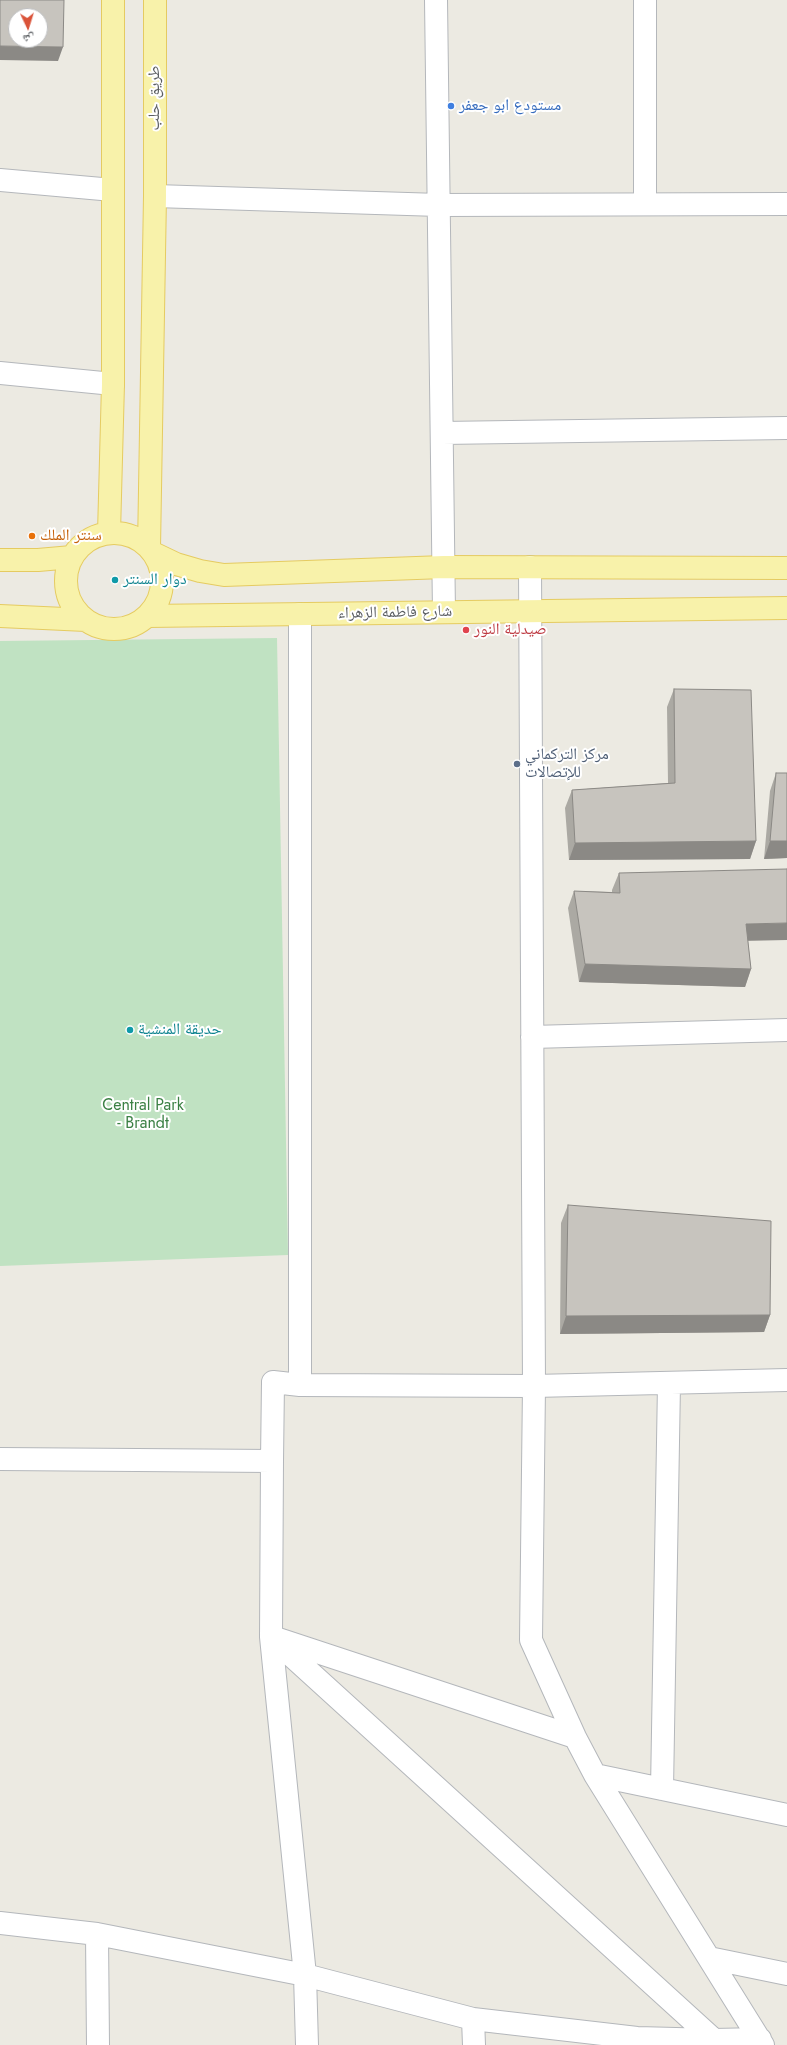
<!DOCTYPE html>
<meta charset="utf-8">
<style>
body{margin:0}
#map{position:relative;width:787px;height:2045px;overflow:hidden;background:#eceae2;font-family:Jost,"Noto Naskh Arabic",sans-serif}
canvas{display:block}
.north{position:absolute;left:8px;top:8px;width:40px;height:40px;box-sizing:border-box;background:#fff;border:1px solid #bdbec0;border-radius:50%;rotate:176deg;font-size:11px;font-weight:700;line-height:16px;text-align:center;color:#5a5d61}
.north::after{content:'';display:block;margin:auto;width:14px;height:18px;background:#da5339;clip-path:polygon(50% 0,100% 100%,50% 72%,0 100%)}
</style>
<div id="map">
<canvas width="787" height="2045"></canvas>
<div class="north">ش</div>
</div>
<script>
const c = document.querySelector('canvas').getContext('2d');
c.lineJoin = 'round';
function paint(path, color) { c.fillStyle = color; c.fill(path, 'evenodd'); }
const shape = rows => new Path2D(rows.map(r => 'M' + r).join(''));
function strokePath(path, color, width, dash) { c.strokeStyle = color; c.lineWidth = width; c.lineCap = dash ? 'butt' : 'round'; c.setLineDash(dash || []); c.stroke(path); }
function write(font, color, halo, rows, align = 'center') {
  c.font = font + ' Jost,"Noto Naskh Arabic",sans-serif'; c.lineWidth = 4; c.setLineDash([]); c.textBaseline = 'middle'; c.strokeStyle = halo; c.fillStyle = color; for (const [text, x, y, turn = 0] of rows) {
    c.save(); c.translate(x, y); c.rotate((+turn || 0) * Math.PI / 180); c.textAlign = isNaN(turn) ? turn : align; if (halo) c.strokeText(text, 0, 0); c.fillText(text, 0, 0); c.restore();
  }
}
const green = shape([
 [277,638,288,1255,0,1266,0,641]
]);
const minor = shape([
 [436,0,444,612],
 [0,180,113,190],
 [155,196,439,205,787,204],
 [645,204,645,0],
 [0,373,113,384],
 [442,433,787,428],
 [530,567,534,1386,531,1640,575,1737,595,1775,763,2045],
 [300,614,300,1385],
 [532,1037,787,1030],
 [0,1459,272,1461,273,1382,300,1385,534,1386,787,1380],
 [272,1461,271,1637,305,1975,307,2045],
 [271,1637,714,2040],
 [278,1639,575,1737],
 [595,1775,787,1815],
 [662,1789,669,1384],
 [0,1923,97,1934,305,1975,473,2019,637,2038,714,2040,760,2039],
 [97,1934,98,2045],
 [709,1958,787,1974],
 [473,2019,474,2045]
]);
const major = shape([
 [109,533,113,384,113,0],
 '66 581a48 48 0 1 1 96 0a48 48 0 1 1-96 0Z',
 [149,548,155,196,155,0],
 [153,553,176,564,200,571,224,575,444,567,787,568],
 [0,560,38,560,72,557],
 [0,616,86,620],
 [147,616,787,608]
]);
const wall = shape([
 [674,689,756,841,750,859,569,860,565,808,572,790,668,783,667,707],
 [776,773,787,858,764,859,770,791],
 [619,873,748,941,751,969,745,987,579,982,568,908,574,891,612,892,612,890],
 [568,1205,770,1315,764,1332,560,1334,561,1223]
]);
const shadedWall = shape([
 [0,46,63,47,58,61,0,60],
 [756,841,750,859,569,860,575,843],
 [770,841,787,841,787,858,764,859],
 [787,923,787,940,740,941,746,924],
 [585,964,751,969,745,987,579,982],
 [770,1315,764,1332,560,1334,566,1316]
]);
const building = shape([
 [0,0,64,0,63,47,0,46,0,0],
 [16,16,40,16,40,40,16,40,16,16],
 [674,689,751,690,756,841,575,843,572,790,675,783,674,689],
 [776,773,787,773,787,841,770,841,776,773],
 [787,869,787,923,746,924,751,969,585,964,574,891,620,893,619,873,787,869],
 [568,1205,771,1221,770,1315,566,1316,568,1205]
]);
const markers = [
 [451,106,4,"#3f7fe0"],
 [32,536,4,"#e8710a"],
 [115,580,4,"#0f9aa8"],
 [466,630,4,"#e0444e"],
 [517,764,4,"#5c6f8a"],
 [130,1030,4,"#0f9aa8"]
];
const streetNames = [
 ["طريق حلب",155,98,-90],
 ["شارع فاطمة الزهراء",395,613,-1]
];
const shopNames = [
 ["مستودع ابو جعفر",459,106]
];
const foodNames = [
 ["سنتر الملك",40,536]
];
const cultureNames = [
 ["دوار السنتر",123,580],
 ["حديقة المنشية",138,1030]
];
const healthNames = [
 ["صيدلية النور",474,630]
];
const serviceNames = [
 ["مركز التركماني",525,755],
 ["للإتصالات",525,773]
];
const parkNames = [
 ["Central Park",143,1106],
 ["- Brandt",143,1124]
];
paint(green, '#c0e2c2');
strokePath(minor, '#b4b7bb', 24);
strokePath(major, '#e5cb61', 24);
strokePath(minor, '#fff', 22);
strokePath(major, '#f8f2aa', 22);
paint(wall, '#aba9a3');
paint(shadedWall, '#8b8985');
paint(building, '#c7c4be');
strokePath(building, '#8b8985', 1);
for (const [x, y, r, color] of markers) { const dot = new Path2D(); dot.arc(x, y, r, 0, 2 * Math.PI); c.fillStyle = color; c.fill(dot); strokePath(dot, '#fff', 1.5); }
write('16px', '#5a5d61', '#fff', streetNames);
write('16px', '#366cbe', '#fff', shopNames, 'left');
write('16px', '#c56008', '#fff', foodNames, 'left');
write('16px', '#0d838f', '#fff', cultureNames, 'left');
write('16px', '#be3a42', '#fff', healthNames, 'left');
write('16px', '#4e5e75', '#fff', serviceNames, 'left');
write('16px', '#3b8044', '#fff', parkNames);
</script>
